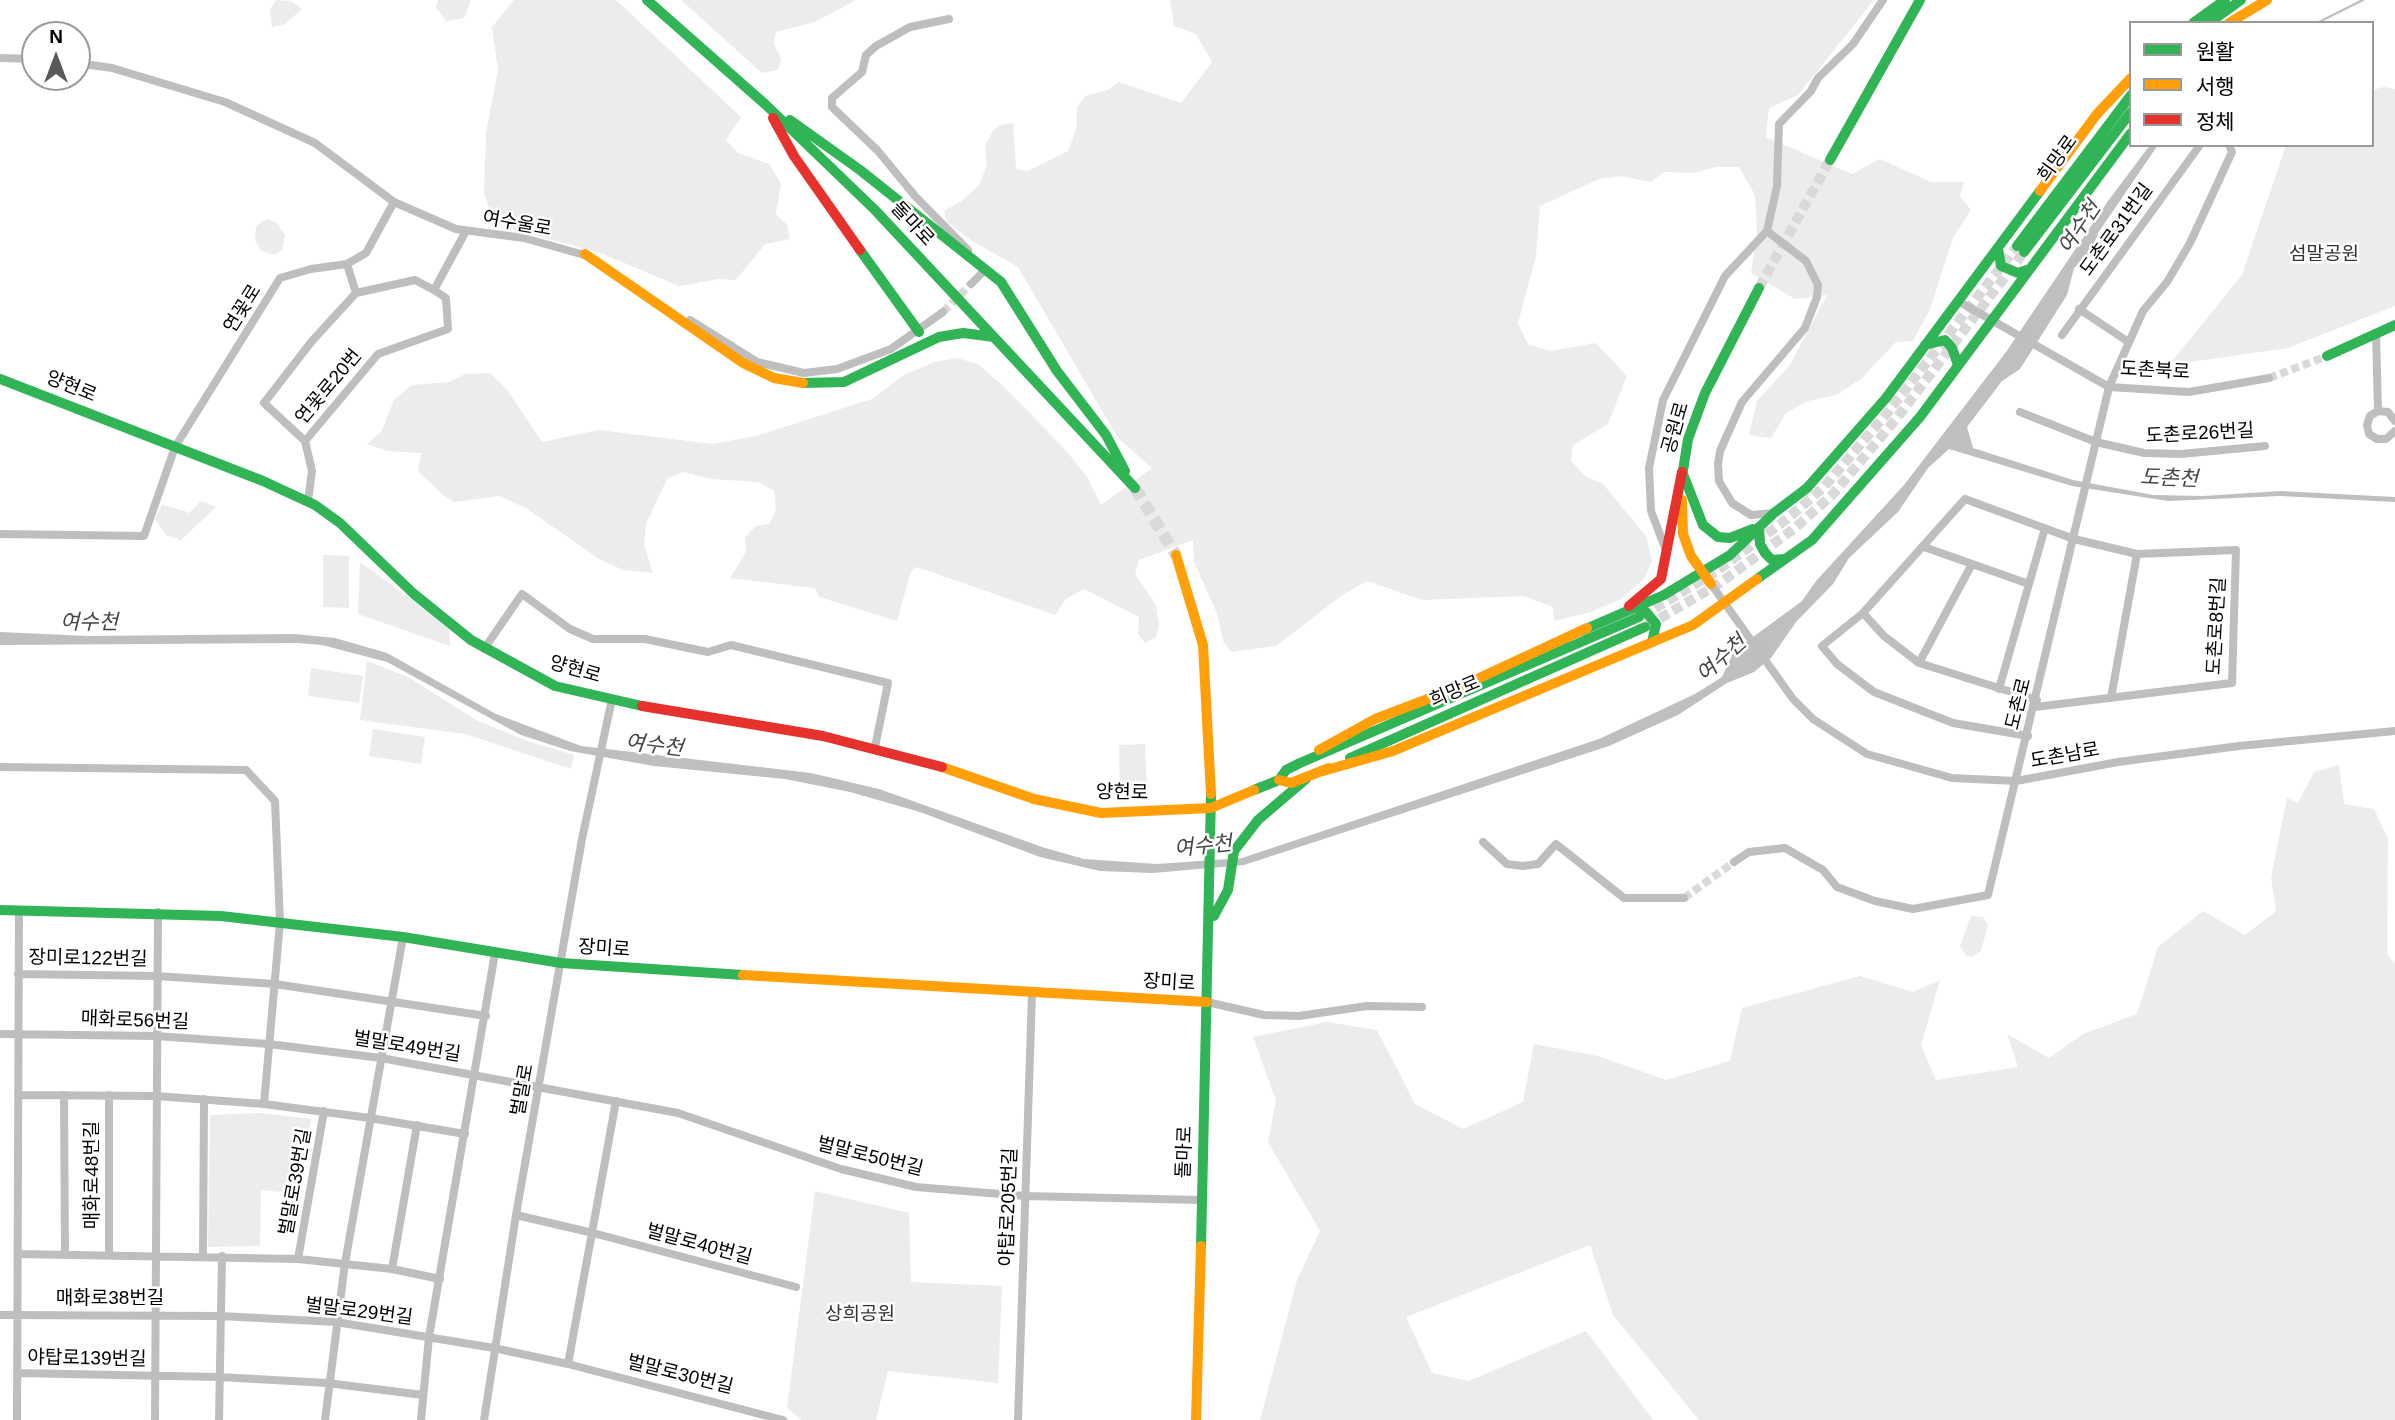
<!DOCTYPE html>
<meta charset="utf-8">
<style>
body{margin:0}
#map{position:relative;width:2395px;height:1420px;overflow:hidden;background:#fff;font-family:Arial,"Noto Sans KR",sans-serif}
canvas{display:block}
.legend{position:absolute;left:2129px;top:21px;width:245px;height:126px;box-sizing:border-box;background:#fff;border:2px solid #999;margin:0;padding:9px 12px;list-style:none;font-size:21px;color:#000}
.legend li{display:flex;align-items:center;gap:14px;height:35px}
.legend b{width:35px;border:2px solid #999}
.north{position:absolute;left:21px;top:21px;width:70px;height:70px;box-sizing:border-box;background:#fff;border:2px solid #999;border-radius:50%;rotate:0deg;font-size:19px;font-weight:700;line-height:28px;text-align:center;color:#000}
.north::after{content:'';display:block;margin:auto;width:24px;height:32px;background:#595959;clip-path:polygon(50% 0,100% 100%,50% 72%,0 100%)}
</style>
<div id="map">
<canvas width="2395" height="1420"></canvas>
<ul class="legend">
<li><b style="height:9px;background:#30b455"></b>원활</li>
<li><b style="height:9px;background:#ff9f0a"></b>서행</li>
<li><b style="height:9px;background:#e5322d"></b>정체</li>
</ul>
<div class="north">N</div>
</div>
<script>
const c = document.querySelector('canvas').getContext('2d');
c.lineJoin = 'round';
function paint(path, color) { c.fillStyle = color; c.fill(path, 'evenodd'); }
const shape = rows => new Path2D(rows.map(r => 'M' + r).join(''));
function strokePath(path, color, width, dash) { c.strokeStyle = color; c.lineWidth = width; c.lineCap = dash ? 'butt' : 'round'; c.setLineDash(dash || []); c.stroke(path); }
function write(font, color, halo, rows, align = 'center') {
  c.font = font + ' Arial,"Noto Sans KR",sans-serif'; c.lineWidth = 5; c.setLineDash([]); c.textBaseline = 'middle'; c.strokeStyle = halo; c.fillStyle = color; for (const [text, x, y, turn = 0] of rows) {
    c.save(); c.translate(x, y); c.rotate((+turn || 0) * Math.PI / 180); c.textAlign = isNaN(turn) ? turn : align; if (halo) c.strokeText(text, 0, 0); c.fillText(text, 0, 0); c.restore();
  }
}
const green = shape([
 [276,0,291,1,302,9,285,24,272,27,270,10],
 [438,0,470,0,470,3,464,18,446,21,436,7],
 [514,0,616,0,741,117,726,140,738,153,769,164,781,184,776,214,787,225,790,239,765,244,736,280,719,279,679,286,598,252,517,231,492,217,484,193,486,133,498,70,492,27],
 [681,0,856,0,815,22,776,32,774,44,781,59,778,70,762,73],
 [1170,0,1874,0,1798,95,1769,108,1766,137,1852,174,1880,159,1931,182,1964,182,1960,196,1971,210,1953,238,1930,309,1913,341,1896,342,1861,379,1836,395,1808,401,1786,413,1771,438,1749,435,1757,401,1790,365,1827,295,1795,299,1751,273,1757,233,1755,195,1739,167,1716,167,1693,173,1664,172,1651,182,1621,176,1599,179,1540,206,1536,256,1518,323,1528,344,1550,351,1596,343,1627,376,1608,424,1573,445,1571,461,1585,476,1603,484,1646,536,1652,561,1644,579,1621,599,1591,612,1554,621,1553,607,1524,596,1422,600,1367,581,1341,596,1276,646,1231,652,1223,641,1218,616,1194,562,1193,540,1139,560,1135,574,1156,605,1159,625,1156,637,1145,643,1138,634,1139,617,1084,589,1066,599,1055,615,917,567,911,571,897,621,819,597,815,588,730,578,746,552,745,537,756,526,769,524,776,510,774,491,759,482,711,479,683,472,667,479,646,524,644,545,653,573,623,570,599,559,526,508,499,496,455,502,445,497,418,471,421,453,387,451,367,444,381,432,394,400,412,385,449,382,465,374,490,373,508,391,542,442,599,430,713,444,756,436,872,399,904,375,934,362,957,358,978,364,1001,384,1064,448,1087,477,1101,505,1152,468,1118,438,1018,267,972,241,947,222,944,211,963,200,979,185,987,165,985,146,993,131,1000,125,1013,123,1016,169,1028,171,1068,151,1077,127,1077,108,1085,96,1108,90,1119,82,1181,103,1212,62,1196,34,1174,26],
 [2384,87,2395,89,2395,306,2288,348,2169,365,2242,275,2286,145,2372,145,2372,90],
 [267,219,277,223,285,235,282,250,275,255,261,251,255,240,256,226],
 [201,501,216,507,181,540,166,535,155,519,162,504,189,513],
 [323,555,349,556,349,608,323,607],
 [360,562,449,627,450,646,358,614],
 [367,661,408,677,478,721,527,741,574,755,571,769,465,734,360,720],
 [311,668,363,676,359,703,308,696],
 [373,729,425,737,421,764,369,756],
 [1145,744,1147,794,1120,795,1119,745],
 [2339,765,2344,804,2374,809,2388,839,2387,954,2395,964,2395,1420,1699,1420,1613,1315,1590,1245,1406,1317,1432,1373,1469,1381,1586,1331,1653,1420,1260,1420,1297,1280,1320,1231,1268,1142,1276,1100,1253,1037,1327,1022,1377,1030,1415,1104,1463,1129,1523,1102,1534,1044,1598,1056,1666,1080,1730,1061,1742,1008,1860,976,1913,992,1940,980,1921,1045,1936,1080,2018,1067,2007,1034,2049,1058,2083,1034,2137,1014,2158,947,2203,911,2245,935,2276,911,2271,877,2287,798,2298,803,2314,772],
 [1971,916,1983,917,1988,925,1981,951,1972,957,1966,956,1960,946],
 [261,1113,311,1119,299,1194,261,1190,260,1246,208,1247,210,1115],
 [815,1191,909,1213,911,1282,1002,1286,998,1383,888,1371,876,1420,802,1420,787,1408]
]);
const water = shape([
 [2150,145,2158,145,2098,233,2090,254,2074,268,2067,295,2020,369,2002,381,1967,427,1973,448,2073,480,2153,495,2203,496,2280,491,2395,497,2395,502,2280,496,2168,501,2072,486,1949,449,1928,468,1898,512,1849,558,1833,584,1796,622,1771,658,1754,672,1727,683,1678,715,1609,746,1244,865,1153,873,1100,871,1040,857,920,812,850,792,785,779,654,766,570,751,521,735,387,662,322,645,297,643,0,645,0,632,88,636,295,634,335,638,387,653,496,714,581,746,811,773,879,789,1045,848,1084,859,1157,864,1242,858,1599,739,1695,694,1722,677,1734,651,1802,601,1816,581,1904,485,2006,352,2108,201]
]);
const stream = shape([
 [2317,23,2363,0]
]);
const streetTunnel = shape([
 [943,312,971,284],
 [2269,378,2327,356],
 [1684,898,1734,862]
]);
const secondaryTunnel = shape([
 [1759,288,1830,160],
 [1642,616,1714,573,1787,519,1825,486,1888,412,2017,246],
 [1647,626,1720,583,1795,528,1833,494,1896,419,2024,252]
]);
const primaryTunnel = shape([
 [1135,488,1176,555]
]);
const street = shape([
 [949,19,910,27,876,46,866,55,862,72,832,98,832,107,878,151,915,196,968,250],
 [0,58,35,59],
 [77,63,112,68,225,102,315,143,394,202,456,229,524,238,588,256],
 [1767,231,1777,186,1779,124,1811,91,1818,78,1853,44,1883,0],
 [347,264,356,293,312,341,264,403,305,441,378,354,448,329,446,298,434,290,466,231],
 [971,284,984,271,982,268],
 [356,293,415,280,434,290],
 [1958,301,2109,387,2189,392,2269,378],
 [2079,309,2127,341],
 [690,320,757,362,804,373,837,369,891,349,943,312],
 [2376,333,2378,411],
 [2062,335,2200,145],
 [2020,412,2096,442,2144,453,2181,454,2265,446],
 [2395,421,2388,412,2378,411,2370,416,2367,425,2369,434,2377,439,2386,439,2395,431],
 [305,441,312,471,308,501],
 [0,534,144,536,175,447,280,278,311,269,347,264,366,253,394,202],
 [1924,547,2029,584],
 [1667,553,1651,511,1649,468,1663,400,1725,276,1767,231,1806,261,1818,285,1817,297,1805,328,1742,402,1720,451,1718,464,1719,481,1732,503,1751,515,1774,513],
 [1711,584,1793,699,1813,719,1867,754,1952,778,2016,781,2118,762,2239,746,2395,731],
 [1863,613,1884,636,1919,663,2037,700],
 [484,649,522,594,570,629,593,639,645,639,708,652,731,645,888,683,875,747],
 [1919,663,1972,564],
 [1999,689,2045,528],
 [2111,698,2137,554],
 [2028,736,1953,723,1874,692,1837,664,1822,646,1863,613,1965,499,2074,539,2137,554,2236,550,2232,683,2035,707],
 [0,767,246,770,275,801,280,922,264,1104],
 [1483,842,1507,864,1523,866,1538,864,1556,844,1624,898,1684,898],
 [1734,862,1749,852,1785,848,1823,870,1837,887,1875,901,1913,909,1988,895,2109,387,2143,311,2167,282,2190,243,2232,152,2229,145],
 [18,974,157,976,275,984,486,1016],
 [1207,1002,1264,1015,1299,1016,1367,1006,1422,1007],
 [0,1034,156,1036,269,1044,381,1058,678,1113,841,1169,916,1187,1025,1196,1201,1200],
 [18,1095,156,1096,264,1104,370,1118,465,1134],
 [64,1095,65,1254],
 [109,1095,109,1255],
 [516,1215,593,1233,796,1287],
 [18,1254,298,1259,392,1269,440,1279],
 [203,1255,204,1099],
 [298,1259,324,1111],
 [392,1269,417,1125],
 [0,1315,220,1316,336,1322,494,1348,568,1364,783,1420],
 [568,1364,616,1101],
 [17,1373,219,1377,327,1383,423,1395],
 [17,1420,19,910],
 [155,1420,158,912],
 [219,1420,222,1256],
 [325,1420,345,1263,403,937],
 [421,1420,429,1337,495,953],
 [484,1420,516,1215,582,839,612,699],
 [1018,1420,1032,994]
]);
const fast = shape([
 [647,0,766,105,875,210,1135,488],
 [2193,23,2225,0],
 [2209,23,2241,0],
 [790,120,860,170,1001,282,1057,371,1106,435,1125,471],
 [1830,160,1920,0],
 [2017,246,2131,95],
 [1998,248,2001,266,2018,273,2030,269],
 [860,250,919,332],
 [2024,252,2131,112],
 [1925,345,1945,340,1952,348,1958,365],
 [2327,356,2395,325],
 [0,379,263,481,315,505,340,523,414,594,471,640,555,686,642,706],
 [803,383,844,382,939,337,963,333,994,337],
 [1683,474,1703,525,1718,537,1730,538,1753,529],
 [1682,477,1688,439,1705,393,1759,288],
 [1759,527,1760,544,1765,553,1772,560,1785,559],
 [1757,579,1812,540,1920,417,2131,133],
 [1635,607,1646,612,1656,624,1652,642],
 [1581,631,1664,595,1730,555,1774,513,1807,488,1886,398,2040,191],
 [1350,758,1645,627],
 [1254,790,1279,780,1286,770,1300,763,1639,617],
 [0,910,221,916,403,937,561,963,743,975],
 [1214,916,1228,890,1234,851,1258,820,1306,779],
 [1201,1246,1211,794]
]);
const slow = shape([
 [2229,23,2267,0],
 [2040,191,2097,114,2131,78],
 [585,254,743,363,774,378,803,383],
 [1682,500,1683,534,1691,556,1711,584],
 [1176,555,1203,645,1211,794],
 [1319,750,1375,719,1462,686,1587,628],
 [942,767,1034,799,1101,813,1211,808,1254,790],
 [1323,771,1393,751,1693,625,1757,579],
 [1279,780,1291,783,1329,768],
 [743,975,1207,1002],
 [1196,1420,1201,1246]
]);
const jam = shape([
 [773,118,794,156,860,250],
 [1629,606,1661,579,1682,472],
 [642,706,823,736,942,767]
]);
const streetNames = [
 ["희망로",2058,159,-54],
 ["여수울로",517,224,10],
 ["돌마로",912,224,47],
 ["도촌로31번길",2117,230,-54],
 ["연꽃로",243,309,-58],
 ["도촌북로",2155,371,3],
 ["양현로",71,387,22],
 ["연꽃로20번",329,387,-50],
 ["공원로",1676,428,-74],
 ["도촌로26번길",2200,434,-3],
 ["도촌로8번길",2217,626,-87],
 ["양현로",575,670,16],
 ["희망로",1455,692,-23],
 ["도촌로",2019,704,-76],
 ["도촌남로",2065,756,-10],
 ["양현로",1122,793,1],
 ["장미로",604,949,4],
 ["장미로122번길",88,959,1],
 ["장미로",1169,983,3],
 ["매화로56번길",135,1021,2],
 ["벌말로49번길",407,1047,9],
 ["벌말로",523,1090,-80],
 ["돌마로",1185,1152,-88],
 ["벌말로50번길",870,1157,14],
 ["매화로48번길",93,1175,-90],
 ["벌말로39번길",296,1182,-80],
 ["야탑로205번길",1009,1207,-88],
 ["벌말로40번길",699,1245,15],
 ["매화로38번길",110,1299],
 ["벌말로29번길",359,1312,7],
 ["야탑로139번길",87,1359,1],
 ["벌말로30번길",680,1375,14]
];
const parkNames = [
 ["섬말공원",2324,255],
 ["상희공원",860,1315]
];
const waterNames = [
 ["여수천",2080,228,-56],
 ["도촌천",2169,479,2],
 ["여수천",89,623],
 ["여수천",1722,659,-42],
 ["여수천",654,746,7],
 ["여수천",1203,847,-6]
];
paint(green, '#ececec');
paint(water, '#bfbfbf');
strokePath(stream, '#bfbfbf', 2.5);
strokePath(streetTunnel, '#d9d9d9', 8, [8, 4]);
strokePath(secondaryTunnel, '#d9d9d9', 10, [10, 5]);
strokePath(primaryTunnel, '#d9d9d9', 12, [12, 6]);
strokePath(street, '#bebebe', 8);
strokePath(fast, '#30b455', 10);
strokePath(slow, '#ff9f0a', 10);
strokePath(jam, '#e5322d', 10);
write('19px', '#000', '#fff', streetNames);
write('19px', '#333', '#fff', parkNames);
write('italic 21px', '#444', '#fff', waterNames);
</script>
